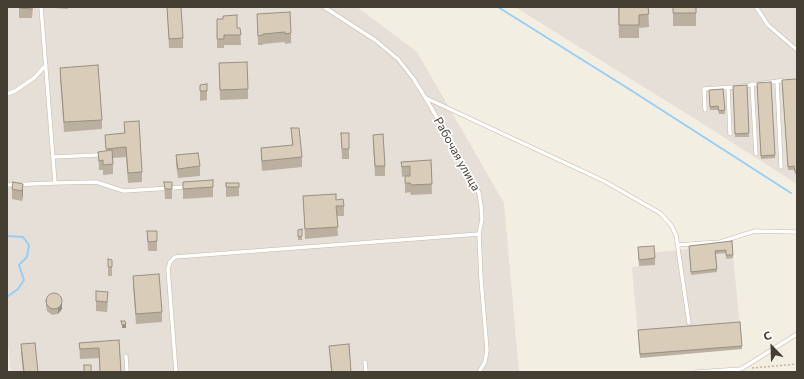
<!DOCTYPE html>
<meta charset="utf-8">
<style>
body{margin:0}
#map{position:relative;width:804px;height:379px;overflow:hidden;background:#f3eee2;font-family:Commissioner,sans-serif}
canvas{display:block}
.frame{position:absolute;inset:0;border:8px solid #453e32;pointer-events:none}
.north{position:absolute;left:752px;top:327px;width:40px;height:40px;-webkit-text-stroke:3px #fff;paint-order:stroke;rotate:337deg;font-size:11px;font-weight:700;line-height:16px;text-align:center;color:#453e32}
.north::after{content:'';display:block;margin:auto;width:14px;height:18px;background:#453e32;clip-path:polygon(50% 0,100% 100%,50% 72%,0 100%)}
</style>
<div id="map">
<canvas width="804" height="379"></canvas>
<div class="frame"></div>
<div class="north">С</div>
</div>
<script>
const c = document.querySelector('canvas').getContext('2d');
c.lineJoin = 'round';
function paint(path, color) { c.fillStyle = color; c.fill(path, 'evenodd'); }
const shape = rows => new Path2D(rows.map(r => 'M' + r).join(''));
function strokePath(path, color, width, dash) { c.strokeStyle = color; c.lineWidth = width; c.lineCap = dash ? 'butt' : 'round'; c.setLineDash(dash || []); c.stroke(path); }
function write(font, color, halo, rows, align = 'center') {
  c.font = font + ' Commissioner,sans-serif'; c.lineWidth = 3.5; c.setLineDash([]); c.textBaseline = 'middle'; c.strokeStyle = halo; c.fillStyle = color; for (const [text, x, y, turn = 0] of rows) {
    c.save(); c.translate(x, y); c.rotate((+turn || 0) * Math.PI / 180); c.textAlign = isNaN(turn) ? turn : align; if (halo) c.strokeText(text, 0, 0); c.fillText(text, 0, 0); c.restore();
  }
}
const industrial = shape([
 [7,7,357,7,417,52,504,203,519,372,11,372,7,335],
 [515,7,797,7,797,184,700,122],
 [732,245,742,349,640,358,632,267,639,266,638,254]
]);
const stream = shape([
 [498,7,629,89,791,193],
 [7,236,23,237,29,245,27,257,19,265,24,280,18,289,7,297]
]);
const path = shape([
 [752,368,797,364]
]);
const lane = shape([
 [41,7,55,183,96,182,124,191,186,187],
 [324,7,375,40,398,59,413,78,425,97,468,171,479,193,481,206,482,219,479,234,481,279,487,350,485,362,479,372],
 [756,7,768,25,797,50],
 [777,81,781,167],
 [752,84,756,154],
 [743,86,786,80],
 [728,88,730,134],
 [7,94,15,91,34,78,46,65],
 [426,98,604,181,660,213,671,225,676,235,689,323],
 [705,110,704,89,736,87],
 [53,157,97,155],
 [7,185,55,183],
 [678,245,720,242,755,231,797,232],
 [126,356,127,372],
 [365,362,366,372],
 [176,372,168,269,170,262,175,257,479,234],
 [697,372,741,369,797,334]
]);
const wall = shape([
 [19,7,33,7,32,18,19,18],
 [55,7,68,7,68,9,55,8],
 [167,7,183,38,183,48,169,48],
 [618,7,648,7,649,27,639,28,639,38,619,38],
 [673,7,696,7,696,26,673,26],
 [257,14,291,33,291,43,285,44,285,42,263,44,263,45,258,45],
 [217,19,237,28,240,28,241,45,224,45,224,48,217,48],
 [219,63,248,89,248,99,220,100],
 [60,68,102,120,102,129,64,132,60,78],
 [771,82,775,158,761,159,757,83],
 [797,82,797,174,795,174,794,170,788,170,782,83],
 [200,85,207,91,207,100,200,101],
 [747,85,749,137,735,137,733,86],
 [723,89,725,114,719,114,718,110,710,110,709,90],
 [124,122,142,172,142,182,128,183,126,157,113,158,113,174,103,175,103,170,99,170,98,152,106,151,105,135,124,133],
 [291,128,302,157,302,167,262,171,261,158,261,148,292,145],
 [341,133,349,133,349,159,342,159],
 [373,135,385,166,385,176,375,176,373,144],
 [176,155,200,166,200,176,178,178,176,165],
 [431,160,432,194,411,195,410,192,405,193,405,176,402,177,401,162],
 [164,182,172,182,172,199,165,199],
 [183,182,213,187,213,197,183,199],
 [226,183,239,183,239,196,226,197],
 [23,184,23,194,22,201,12,199,12,189],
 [303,196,336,200,344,206,344,216,337,216,338,236,305,239],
 [302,229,302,240,298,240,298,230],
 [147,231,157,241,157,251,148,251],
 [732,241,733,258,726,259,726,253,716,254,717,272,691,275,689,246],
 [638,247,655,258,655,265,639,266],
 [108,259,112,260,112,276,108,276],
 [133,276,162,312,162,322,136,324,133,286],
 [46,299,62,309,58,314,52,315,47,311,46,306],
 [96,301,108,302,107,312,96,311],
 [638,334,742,346,742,349,640,358],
 [119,340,121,372,100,372,99,358,80,359,79,343],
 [21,344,38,372,23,372,21,354],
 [329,346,351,372,331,372]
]);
const shadedWall = shape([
 [23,184,23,194,22,201,22,191],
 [62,302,62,309,58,314,58,307],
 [126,324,126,328,122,328,122,325]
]);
const building = shape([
 [19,7,32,7,32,9,19,8,19,7],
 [167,7,181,7,183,38,169,39,167,7],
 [619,7,648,7,649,14,639,15,639,25,619,25,619,7],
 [673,7,696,7,696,13,673,13,673,7],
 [290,12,291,33,285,34,285,32,263,34,263,35,258,36,257,14,290,12],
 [237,15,237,28,240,28,241,35,224,35,224,39,217,39,217,19,223,19,223,16,237,15],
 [247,62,248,89,220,90,219,63,247,62],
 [98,65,102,120,64,122,60,68,98,65],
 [797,79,797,171,795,171,794,166,788,167,782,80,797,79],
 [771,82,775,155,761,156,757,83,771,82],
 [207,84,207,91,200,91,200,85,207,84],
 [747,85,749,133,735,134,733,86,747,85],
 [723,89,725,110,719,111,718,106,710,107,709,90,723,89],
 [139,121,142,172,128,173,126,147,106,149,105,135,125,133,124,122,139,121],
 [291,128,299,128,302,157,262,161,261,148,293,145,291,128],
 [341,133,349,133,349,149,342,149,341,133],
 [383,134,385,166,375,166,373,135,383,134],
 [112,150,113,164,103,165,103,160,99,161,98,152,112,150],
 [198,153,200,166,178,169,176,155,198,153],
 [431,160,432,184,411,185,410,183,405,183,405,176,410,176,410,166,402,167,401,162,431,160],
 [213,180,213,187,183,189,183,182,213,180],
 [13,182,23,184,22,191,12,189,13,182],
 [164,182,172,182,172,189,165,189,164,182],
 [226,183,239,183,239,187,226,187,226,183],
 [336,194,336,200,343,199,344,206,336,206,338,227,305,229,303,196,336,194],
 [302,229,302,236,298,237,298,230,302,229],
 [147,231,157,231,157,241,148,242,147,231],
 [732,241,733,255,726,255,726,250,715,251,717,269,691,272,689,246,732,241],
 [654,246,655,258,639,260,638,247,654,246],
 [108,259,112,260,112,267,108,267,108,259],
 [159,274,162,312,136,314,133,276,159,274],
 [96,291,108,292,107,302,96,301,96,291],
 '46 301a8 8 0 1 1 16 0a8 8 0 1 1-16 0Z',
 [121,321,125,321,126,324,122,325,121,321],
 [740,322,742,346,640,354,638,330,740,322],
 [119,340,121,372,100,372,99,348,80,349,79,343,119,340],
 [35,343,38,372,24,372,21,344,35,343],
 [349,344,351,372,332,372,329,346,349,344],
 [84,365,91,365,91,372,84,372,84,365]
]);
const streetNames = [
 ["Рабочая улица",457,154,61]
];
paint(industrial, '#e5dfd8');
strokePath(stream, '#96cef8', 2);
strokePath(lane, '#c2b9a7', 4.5);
strokePath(path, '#c3b393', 1.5, [2, 2]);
strokePath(lane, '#fff', 3.5);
paint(wall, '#bbb09f');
paint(shadedWall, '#989082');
paint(building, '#d9cdb9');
strokePath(building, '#989082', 1);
write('12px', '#453e32', '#fff', streetNames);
</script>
